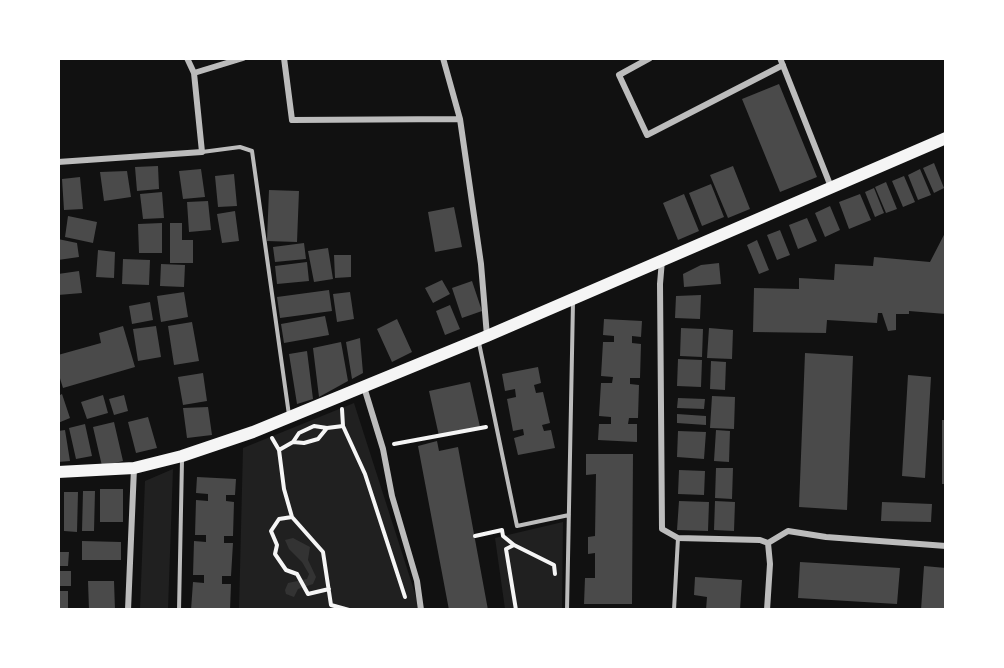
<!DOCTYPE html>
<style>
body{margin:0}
#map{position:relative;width:1004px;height:668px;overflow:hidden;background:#111;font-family:"Nunito Sans",sans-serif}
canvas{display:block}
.frame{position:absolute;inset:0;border:60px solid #fff;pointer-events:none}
</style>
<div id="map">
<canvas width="1004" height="668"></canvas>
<div class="frame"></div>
</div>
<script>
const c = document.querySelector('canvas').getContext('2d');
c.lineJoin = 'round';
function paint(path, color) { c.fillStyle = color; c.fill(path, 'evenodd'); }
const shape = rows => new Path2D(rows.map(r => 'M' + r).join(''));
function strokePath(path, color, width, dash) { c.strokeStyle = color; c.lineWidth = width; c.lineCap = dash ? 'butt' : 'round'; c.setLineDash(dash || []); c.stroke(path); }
const green = shape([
 [354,403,420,609,239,610,243,448],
 [173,469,168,609,140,609,145,481],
 [563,522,562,609,505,609,495,538]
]);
const water = shape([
 [293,538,310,547,308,560,316,577,313,584,298,589,294,597,286,594,285,590,288,583,307,579,309,574,302,562,289,549,285,540]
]);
const building = shape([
 [779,84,817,177,780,192,742,99],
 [934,163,944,188,934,193,923,168],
 [158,166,159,189,137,191,135,167],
 [733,166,750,209,728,218,710,175],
 [201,169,205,197,183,199,179,171],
 [920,169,931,195,918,200,908,175],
 [127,171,131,197,104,201,100,172],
 [234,174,237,206,218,207,215,176],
 [904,176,915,202,903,207,892,181],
 [80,177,83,209,64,210,62,179],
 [886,182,897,209,886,213,875,187],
 [711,184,724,217,702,226,689,193],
 [874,188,884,213,875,217,865,192],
 [269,190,299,191,297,242,267,241],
 [162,192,164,218,143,219,140,194],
 [684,194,699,231,678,240,663,203],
 [860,194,871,220,849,229,839,202],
 [208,201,211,230,189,232,187,202],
 [830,206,840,230,825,237,815,213],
 [454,207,462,247,435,252,428,212],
 [235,211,239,241,222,243,217,214],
 [68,216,97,222,93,243,65,237],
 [807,218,817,241,798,249,789,225],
 [162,223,162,253,139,253,138,224],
 [170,223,182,223,182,240,193,240,193,263,170,263],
 [780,230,790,255,777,260,767,235],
 [946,231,946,314,909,311,909,314,896,314,896,330,888,331,882,313,878,313,877,323,827,320,826,333,753,332,754,288,799,289,799,278,834,280,835,264,873,266,874,257,930,262],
 [58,239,77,243,79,257,58,260],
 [757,240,769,270,759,274,747,245],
 [304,243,306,259,275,262,273,247],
 [328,248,333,279,314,282,308,251],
 [98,250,115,252,114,278,96,277],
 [334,255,351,255,351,277,335,278],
 [123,259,150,260,149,285,122,284],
 [307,262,309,281,277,284,275,266],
 [719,263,721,284,684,287,683,274,701,265],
 [161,264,185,265,184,287,160,286],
 [79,271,82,293,58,295,58,274],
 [442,280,450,294,433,303,425,288],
 [472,281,482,311,462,318,452,288],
 [329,290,332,311,280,318,277,297],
 [184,292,188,317,161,322,157,296],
 [350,292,354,319,337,322,333,294],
 [701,295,700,319,675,318,676,296],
 [150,302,153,320,132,324,129,306],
 [450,305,460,329,445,335,436,311],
 [325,316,329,335,284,343,281,324],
 [397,319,412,352,392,362,377,329],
 [604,319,642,321,641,337,632,336,632,343,641,344,640,378,630,378,630,384,639,385,638,418,629,418,628,424,637,424,637,442,598,440,599,424,611,424,611,417,599,416,601,383,612,383,613,377,601,376,603,342,614,342,614,336,603,335],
 [192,322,199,361,174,365,168,326],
 [123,326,135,367,63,388,58,372,58,355,101,343,99,333],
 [156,326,161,357,138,361,133,329],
 [681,328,703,329,702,357,680,356],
 [709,328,733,330,732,359,707,358],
 [360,338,363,373,352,379,346,342],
 [341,342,348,381,319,397,313,348],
 [307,351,313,399,297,404,289,354],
 [805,353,853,356,847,510,799,507],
 [678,359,702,360,701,387,677,386],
 [711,361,726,362,725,390,710,389],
 [538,367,541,383,534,385,536,393,543,392,550,423,542,425,544,431,551,430,555,448,518,455,514,438,524,435,523,429,513,431,507,399,516,397,515,389,505,391,502,374],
 [203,373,207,401,183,405,178,377],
 [908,375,931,377,925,478,902,476],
 [470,382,480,427,439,436,429,391],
 [62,394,70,418,58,423,58,396],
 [103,395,108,413,87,419,81,402],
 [124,395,128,411,114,415,109,399],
 [712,396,735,397,734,429,710,428],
 [678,398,705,399,704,409,677,408],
 [208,407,212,435,187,438,183,408],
 [677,414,706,416,706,425,677,423],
 [148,417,157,448,136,453,128,422],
 [942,420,946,420,946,484,942,484],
 [114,422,123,461,102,466,93,427],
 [85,424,92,456,76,459,69,428],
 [65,430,70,461,58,462,58,431],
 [716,430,730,431,729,462,714,461],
 [678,431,706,432,704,459,677,457],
 [437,441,439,451,458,447,488,610,449,610,418,446],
 [586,454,633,454,632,604,584,604,585,578,595,578,595,553,588,554,588,537,595,536,596,474,586,475],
 [716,468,733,468,732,499,715,498],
 [679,470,705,471,704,495,678,494],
 [197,477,236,479,235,495,226,495,226,501,234,502,233,536,224,536,224,543,233,543,231,576,222,576,222,584,231,584,230,610,191,610,193,582,204,583,204,575,193,575,194,541,206,542,206,535,195,535,196,500,208,501,208,494,196,493],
 [100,489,123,489,123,522,100,522],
 [83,491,95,491,94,531,82,531],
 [64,492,78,492,77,532,64,531],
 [679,501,709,502,708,531,677,530],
 [715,501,735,502,734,531,714,530],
 [882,502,932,504,931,522,881,521],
 [82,541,121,542,121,560,82,560],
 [58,552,69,552,68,566,58,566],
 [800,562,900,568,897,604,798,598],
 [924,566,946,568,946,610,921,610],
 [58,571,71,571,71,586,58,586],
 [695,577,742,580,740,610,706,610,707,597,694,595],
 [88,581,114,581,115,610,89,610],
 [58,591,68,591,68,609,58,609]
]);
const path = shape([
 [343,426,365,474,405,597],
 [272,438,279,450,293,442,304,443,318,439,327,428,343,426,342,409],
 [293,442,299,433,314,426,327,428],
 [394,444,486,427],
 [279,450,284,489,292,517,323,552,331,605,349,610],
 [292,517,279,519,271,531,277,545,275,554,286,570,297,574,308,594,329,589],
 [502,530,503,536,514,545,554,565,555,574],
 [475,536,502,530],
 [514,545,506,549,516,610]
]);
const service = shape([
 [202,152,240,147,252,151,289,415],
 [479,343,517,526,569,515],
 [179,610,182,460],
 [567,610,573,302],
 [674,610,678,538]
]);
const minor = shape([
 [284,58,292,120,460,119],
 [443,58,460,119,481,264,487,336],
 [650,58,619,75,647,135,783,65],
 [780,58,831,187],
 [194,73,243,58],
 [58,162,202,152,194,73,187,58],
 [662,260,660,284,662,529,678,538,760,540,768,543],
 [364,387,383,449,392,496,417,581,421,610],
 [768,543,788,531,826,537,946,546],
 [128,610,134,468],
 [767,610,770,564,768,543]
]);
const secondary = shape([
 [58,472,134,468,182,456,253,432,487,336,946,138]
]);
paint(green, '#202020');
paint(water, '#333');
paint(building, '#4a4a4a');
strokePath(path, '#f5f5f5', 4);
strokePath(service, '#bcbcbc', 4);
strokePath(minor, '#bcbcbc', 6);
strokePath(secondary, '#f5f5f5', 12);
</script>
